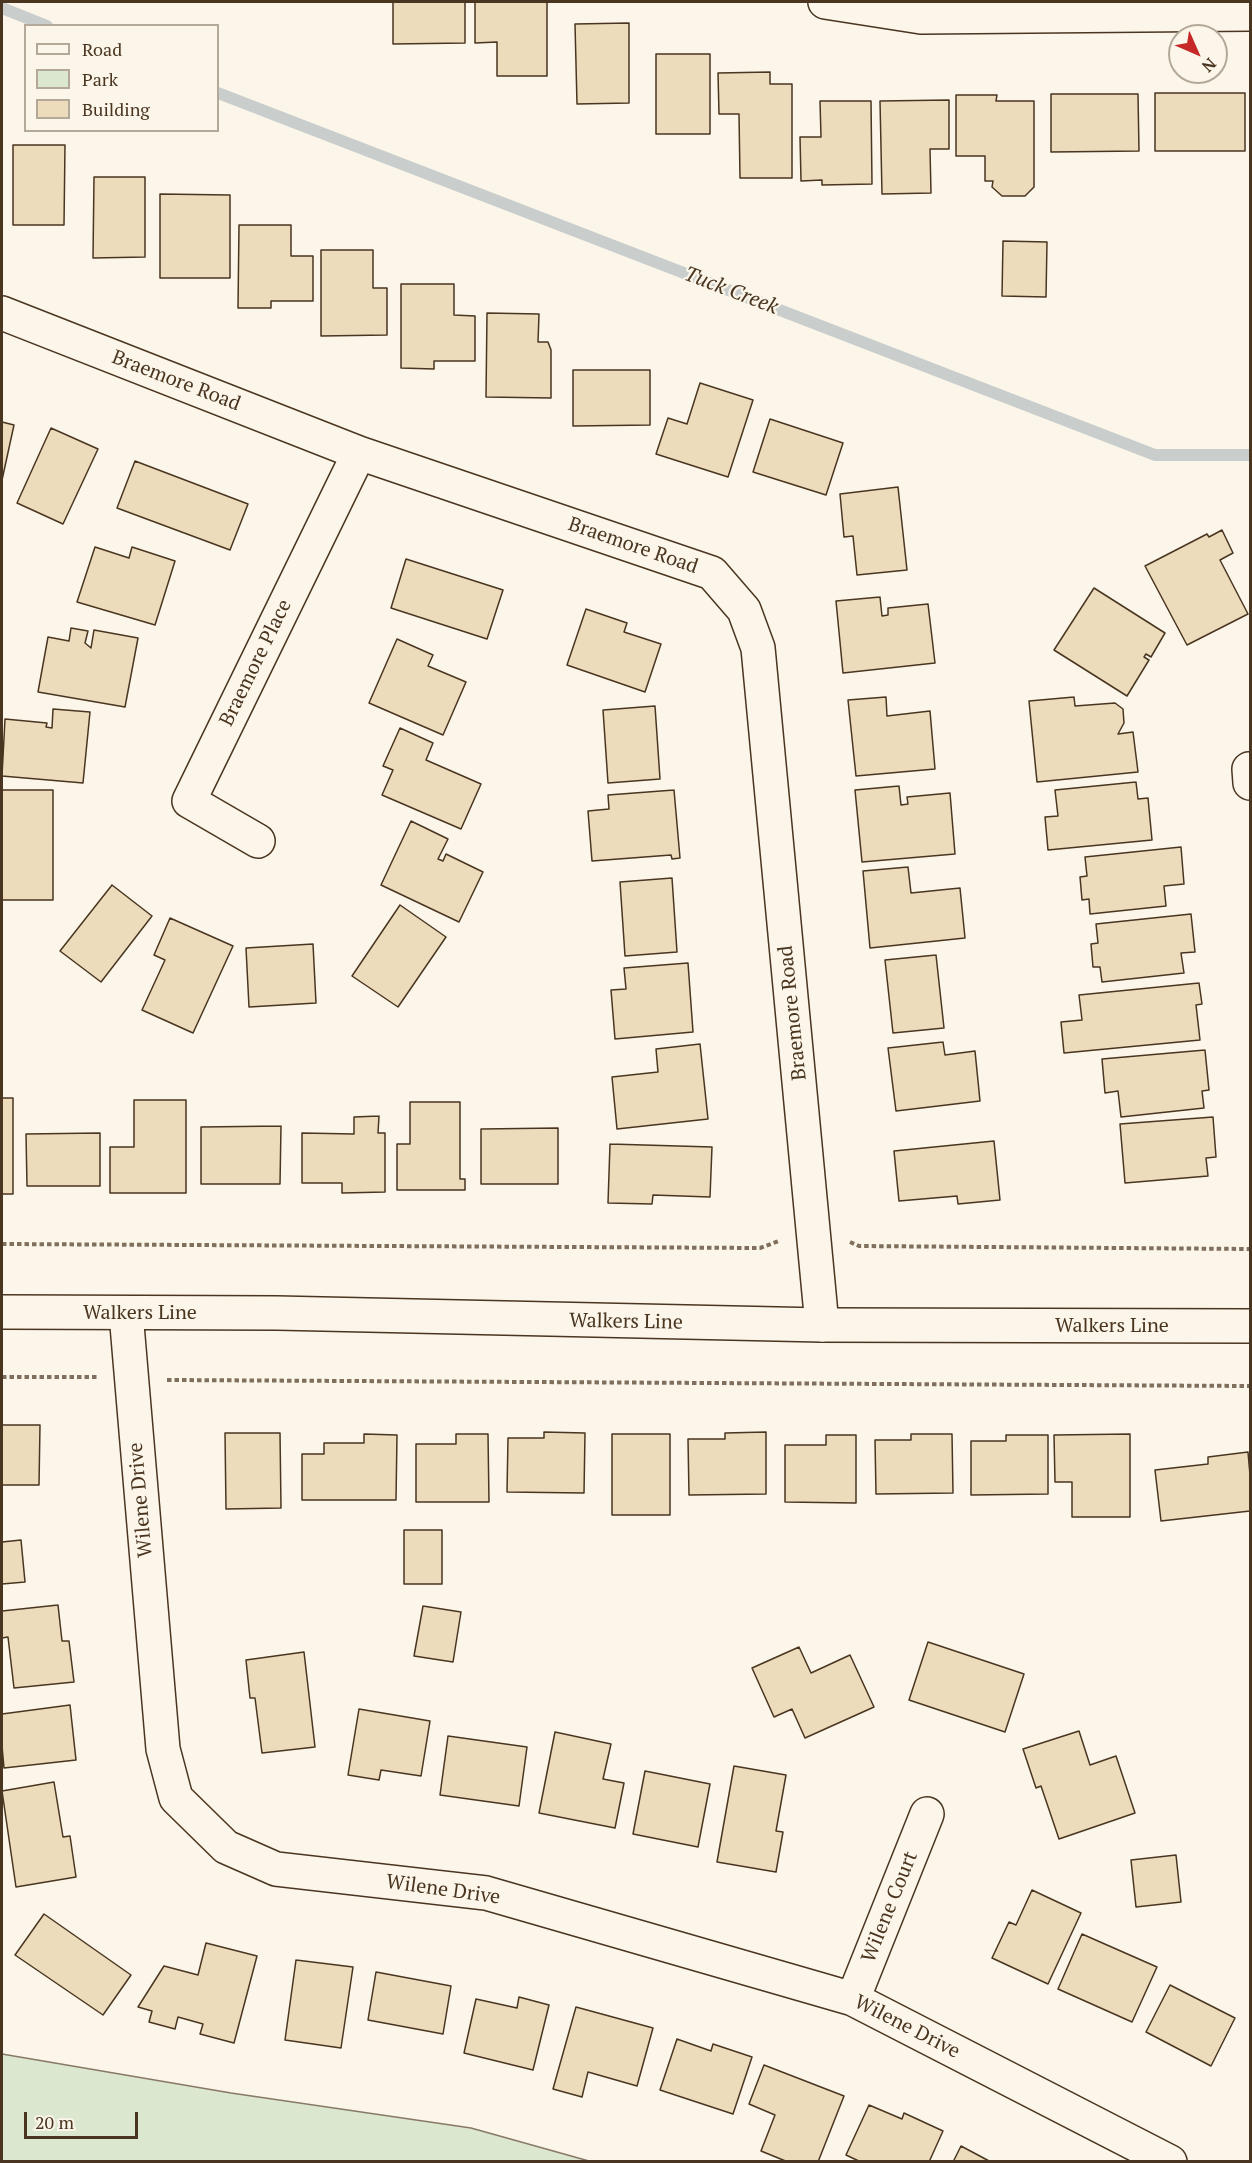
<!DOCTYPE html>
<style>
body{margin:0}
#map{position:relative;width:1252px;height:2163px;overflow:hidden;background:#fbf6e9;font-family:"PT Serif",serif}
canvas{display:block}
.frame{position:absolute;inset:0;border:3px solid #4a3520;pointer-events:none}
.legend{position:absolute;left:24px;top:24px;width:195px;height:108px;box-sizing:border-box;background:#fbf6e9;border:2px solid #b4a999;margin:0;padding:8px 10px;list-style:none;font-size:18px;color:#4a3520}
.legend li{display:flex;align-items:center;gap:12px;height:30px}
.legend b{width:30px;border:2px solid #b4a999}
.north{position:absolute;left:1168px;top:24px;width:60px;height:60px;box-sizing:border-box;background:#fbf6e9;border:2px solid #b4a999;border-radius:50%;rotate:135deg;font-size:16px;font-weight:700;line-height:24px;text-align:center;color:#4a3520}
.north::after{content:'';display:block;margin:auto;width:21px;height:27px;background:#c62828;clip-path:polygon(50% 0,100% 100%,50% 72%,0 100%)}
.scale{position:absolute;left:24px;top:2112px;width:114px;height:27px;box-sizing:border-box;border:3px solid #4a3520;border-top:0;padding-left:8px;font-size:18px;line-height:21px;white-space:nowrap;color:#4a3520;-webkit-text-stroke:4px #fbf6e9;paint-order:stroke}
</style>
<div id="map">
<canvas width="1252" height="2163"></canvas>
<div class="frame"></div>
<ul class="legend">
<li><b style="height:8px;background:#fbf6e9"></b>Road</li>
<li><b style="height:16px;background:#dce7d0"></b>Park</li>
<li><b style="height:16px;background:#ecdcbc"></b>Building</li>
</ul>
<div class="north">N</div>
<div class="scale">20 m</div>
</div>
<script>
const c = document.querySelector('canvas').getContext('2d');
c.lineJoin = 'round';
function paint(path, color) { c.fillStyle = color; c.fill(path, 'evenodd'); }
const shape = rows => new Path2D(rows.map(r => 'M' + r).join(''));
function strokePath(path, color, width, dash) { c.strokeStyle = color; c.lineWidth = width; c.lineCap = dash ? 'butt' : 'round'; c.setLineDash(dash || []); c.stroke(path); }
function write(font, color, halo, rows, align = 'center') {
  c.font = font + ' "PT Serif",serif'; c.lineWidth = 4.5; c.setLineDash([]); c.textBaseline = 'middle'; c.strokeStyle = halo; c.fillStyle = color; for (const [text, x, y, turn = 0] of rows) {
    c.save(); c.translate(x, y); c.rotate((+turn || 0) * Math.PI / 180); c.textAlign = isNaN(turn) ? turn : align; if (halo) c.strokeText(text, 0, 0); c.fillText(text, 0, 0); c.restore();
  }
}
const green = shape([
 [2,2054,231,2093,471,2128,589,2161,2,2161,2,2054]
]);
const stream = shape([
 [2,8,47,26],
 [218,93,1155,455,1250,455]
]);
const building = shape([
 [393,2,465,2,465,43,393,44,393,2],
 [475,2,547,2,547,76,497,76,497,42,475,43,475,2],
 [629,23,629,103,577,104,575,24,629,23],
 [656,54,710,54,710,134,656,134,656,54],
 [770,72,770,84,792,84,792,178,740,178,739,114,719,114,718,73,770,72],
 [1155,93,1245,93,1245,151,1155,151,1155,93],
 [1051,94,1138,94,1139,151,1051,152,1051,94],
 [956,95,997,95,996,101,1034,101,1034,187,1025,196,1002,196,992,187,993,181,985,181,985,156,956,156,956,95],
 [949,100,949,149,930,149,931,193,882,194,880,101,949,100],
 [820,101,871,101,872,184,822,185,822,180,801,181,800,137,821,137,820,101],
 [13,145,65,145,64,225,13,225,13,145],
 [94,177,145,177,145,257,93,258,94,177],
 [160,194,230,195,230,278,160,278,160,194],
 [239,225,291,225,291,256,313,256,313,301,271,301,271,308,238,308,239,225],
 [1003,241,1047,242,1046,297,1002,296,1003,241],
 [321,250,373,250,373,288,387,288,387,335,321,336,321,250],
 [401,284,454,284,454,315,475,316,475,361,434,361,434,369,401,368,401,284],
 [487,313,539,314,538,342,548,342,551,350,551,398,486,397,487,313],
 [573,370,650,370,650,425,573,426,573,370],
 [700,383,753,400,728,477,656,454,668,418,687,424,700,383],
 [770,419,843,443,826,495,753,472,770,419],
 [2,422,14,425,2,480,2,422],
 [51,428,98,449,63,524,17,503,51,428],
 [135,461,248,504,230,550,117,508,135,461],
 [898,487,907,570,857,575,853,536,844,537,840,494,898,487],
 [1222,530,1233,553,1220,560,1248,614,1187,645,1145,566,1207,534,1209,537,1222,530],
 [95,547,129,558,132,547,175,561,155,625,77,602,95,547],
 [406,559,503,590,487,639,391,608,406,559],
 [1094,588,1165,633,1151,657,1146,654,1144,657,1149,660,1127,696,1054,650,1094,588],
 [880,597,882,616,888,615,888,608,928,604,935,663,843,673,836,601,880,597],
 [586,609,627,623,624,632,661,644,645,692,567,665,586,609],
 [71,628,88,631,85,643,91,648,94,630,138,638,125,707,38,692,48,637,69,641,71,628],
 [397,639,433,655,428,666,466,682,443,735,369,703,397,639],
 [886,697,887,716,930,711,935,769,856,776,848,700,886,697],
 [1074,697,1075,706,1115,703,1123,709,1124,723,1118,734,1133,732,1138,772,1037,782,1029,701,1074,697],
 [655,706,660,779,608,783,603,710,655,706],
 [53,709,90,712,83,783,2,776,5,719,47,723,46,727,52,728,53,709],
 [400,728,433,743,426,760,481,784,461,829,382,795,393,770,383,766,400,728],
 [1136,782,1138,799,1148,798,1152,840,1048,850,1045,817,1058,816,1055,790,1136,782],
 [899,786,901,805,908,804,907,797,950,793,955,854,862,862,855,790,899,786],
 [2,790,53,790,53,900,2,900,2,790],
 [674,790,680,858,672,859,671,855,592,861,588,811,609,809,608,795,674,790],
 [411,821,448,839,438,859,443,861,446,854,483,872,459,922,381,885,411,821],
 [1181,847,1184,884,1164,886,1166,906,1090,914,1089,899,1082,900,1080,877,1087,876,1085,857,1181,847],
 [908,867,911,893,960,888,965,938,870,948,863,871,908,867],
 [672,878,677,952,625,956,620,882,672,878],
 [112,885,152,916,101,982,60,951,112,885],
 [400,905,446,937,398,1007,352,976,400,905],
 [1191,914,1195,952,1181,953,1184,973,1102,982,1100,967,1093,967,1091,944,1098,943,1096,924,1191,914],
 [170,918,233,946,193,1033,142,1010,165,960,154,955,170,918],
 [313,944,316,1003,249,1007,246,948,313,944],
 [936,955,944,1028,893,1033,885,960,936,955],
 [688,963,693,1032,615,1039,611,990,626,989,624,968,688,963],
 [1199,983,1202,1004,1196,1005,1200,1040,1064,1053,1061,1022,1082,1020,1079,995,1199,983],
 [943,1042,945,1055,975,1051,980,1101,896,1111,888,1048,943,1042],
 [700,1044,708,1119,617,1129,612,1077,658,1072,656,1049,700,1044],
 [1205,1050,1209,1090,1202,1091,1204,1108,1121,1117,1118,1091,1105,1093,1102,1059,1205,1050],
 [2,1098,13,1098,13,1194,2,1194,2,1098],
 [134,1100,186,1100,186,1193,110,1193,110,1147,134,1147,134,1100],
 [410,1102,460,1102,460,1179,465,1179,465,1190,397,1190,397,1144,410,1144,410,1102],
 [379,1116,378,1133,385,1133,385,1192,342,1193,342,1183,302,1183,302,1133,354,1134,354,1117,379,1116],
 [1213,1117,1216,1157,1206,1158,1208,1176,1125,1183,1120,1124,1213,1117],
 [281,1126,280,1184,201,1184,201,1127,281,1126],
 [558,1128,558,1184,481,1184,481,1129,558,1128],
 [100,1133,100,1186,27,1186,26,1134,100,1133],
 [994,1141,1000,1200,958,1204,957,1196,899,1201,894,1151,994,1141],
 [610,1144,712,1147,710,1197,653,1195,652,1204,608,1203,610,1144],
 [2,1425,40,1425,39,1485,2,1485,2,1425],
 [544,1432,585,1433,584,1493,507,1492,508,1438,544,1438,544,1432],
 [766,1432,766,1494,689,1495,688,1439,725,1439,725,1433,766,1432],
 [225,1433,280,1433,281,1508,226,1509,225,1433],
 [364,1434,397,1435,396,1500,302,1500,302,1454,324,1454,324,1443,364,1443,364,1434],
 [456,1434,488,1434,489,1502,416,1502,416,1444,456,1444,456,1434],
 [612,1434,670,1434,670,1515,612,1515,612,1434],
 [911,1434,952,1434,953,1493,876,1494,875,1440,911,1440,911,1434],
 [1130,1434,1130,1517,1072,1517,1072,1482,1055,1482,1054,1435,1130,1434],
 [826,1435,856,1435,856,1503,785,1502,785,1445,826,1445,826,1435],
 [1006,1435,1048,1435,1048,1494,971,1495,971,1441,1006,1441,1006,1435],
 [1248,1452,1250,1475,1250,1511,1161,1521,1155,1470,1208,1464,1208,1457,1248,1452],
 [404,1530,442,1530,442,1584,404,1584,404,1530],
 [21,1540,25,1582,2,1584,2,1542,21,1540],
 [58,1605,62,1641,69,1641,74,1682,14,1688,8,1637,2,1638,2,1611,58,1605],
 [423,1606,461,1612,453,1662,414,1656,423,1606],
 [928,1642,1024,1674,1005,1732,909,1700,928,1642],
 [799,1647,811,1673,850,1655,874,1707,805,1738,792,1709,774,1717,752,1668,799,1647],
 [304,1652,315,1747,262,1753,255,1698,250,1698,246,1660,304,1652],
 [70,1705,76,1760,4,1768,2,1746,2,1714,70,1705],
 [359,1709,430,1721,421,1776,381,1770,379,1780,348,1775,359,1709],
 [1079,1731,1090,1765,1116,1756,1135,1813,1059,1839,1041,1786,1036,1788,1023,1749,1079,1731],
 [555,1732,611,1744,603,1779,624,1783,615,1828,539,1813,555,1732],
 [448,1736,527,1747,519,1806,440,1795,448,1736],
 [734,1766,786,1775,776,1831,783,1832,776,1872,717,1862,734,1766],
 [645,1771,710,1784,698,1847,633,1834,645,1771],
 [54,1782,63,1837,70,1836,76,1877,16,1887,2,1791,54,1782],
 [1176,1855,1181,1902,1136,1907,1131,1860,1176,1855],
 [1032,1890,1081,1913,1048,1984,992,1958,1009,1922,1016,1925,1032,1890],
 [44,1914,131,1975,103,2015,15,1955,44,1914],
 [1082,1934,1157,1967,1132,2022,1058,1989,1082,1934],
 [206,1943,257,1956,234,2043,200,2034,203,2024,178,2017,175,2029,149,2022,152,2011,138,2007,164,1966,198,1975,206,1943],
 [296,1960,353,1967,341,2048,285,2040,296,1960],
 [376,1972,451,1986,443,2034,368,2020,376,1972],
 [1170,1985,1235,2018,1211,2066,1146,2032,1170,1985],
 [519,1997,549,2005,533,2070,464,2053,476,1999,517,2008,519,1997],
 [576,2007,653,2028,637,2086,588,2072,582,2097,553,2089,576,2007],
 [677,2039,711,2051,713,2044,752,2057,733,2114,660,2090,677,2039],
 [764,2065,844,2096,818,2162,788,2162,761,2151,775,2115,749,2104,764,2065],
 [869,2105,902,2119,904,2113,943,2131,929,2162,861,2162,846,2155,869,2105],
 [961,2146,991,2162,953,2162,961,2146]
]);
const path = shape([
 [850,1242,859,1246,1250,1249],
 [2,1244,760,1248,779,1241],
 [2,1377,97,1377],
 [167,1380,1250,1386]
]);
const minor = shape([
 [825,2,921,17,1250,14],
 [2,313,359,453,712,573,744,610,758,648,822,1325],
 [1249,769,1250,783],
 [258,841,189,801,359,453],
 [126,1313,163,1749,176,1798,226,1847,276,1869,486,1893,853,1999,1170,2162],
 [853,1999,927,1814]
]);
const secondary = shape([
 [2,1312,277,1313,822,1325,1250,1326]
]);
const streetNames = [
 ["Braemore Road",176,381,21],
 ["Braemore Road",633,546,19],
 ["Braemore Place",256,663,-64],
 ["Braemore Road",793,1013,-96],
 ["Walkers Line",140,1313],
 ["Walkers Line",626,1322,1],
 ["Walkers Line",1112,1326],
 ["Wilene Drive",141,1500,-95],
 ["Wilene Drive",443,1890,8],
 ["Wilene Court",890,1907,-68],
 ["Wilene Drive",907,2027,27]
];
const waterNames = [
 ["Tuck Creek",731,291,21]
];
paint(green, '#dce7d0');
strokePath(green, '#887966', 1.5);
strokePath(stream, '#c9cecd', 12);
paint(building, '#ecdcbc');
strokePath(building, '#4a3520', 1.5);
strokePath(minor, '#4a3520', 36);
strokePath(secondary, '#4a3520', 36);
strokePath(path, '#7f6f5c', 4, [4.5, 3]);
strokePath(minor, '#fbf6e9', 33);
strokePath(secondary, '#fbf6e9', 33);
write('20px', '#4a3520', '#fbf6e9', streetNames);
write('italic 21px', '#4a3520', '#fbf6e9', waterNames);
</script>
